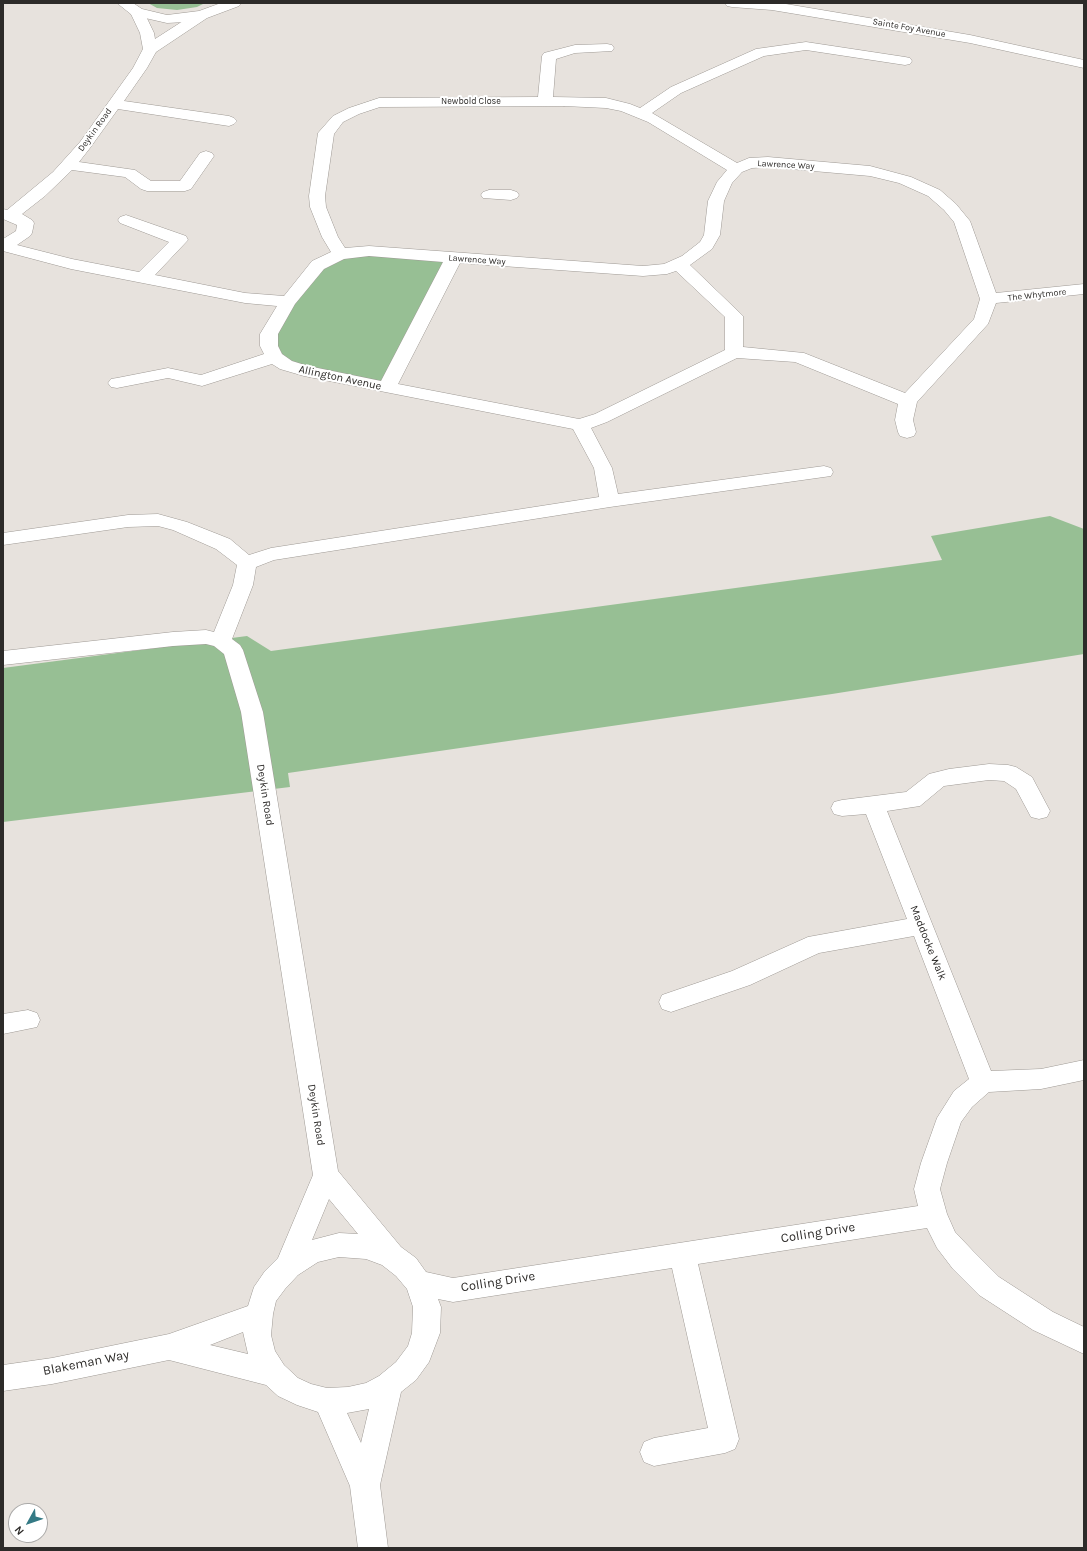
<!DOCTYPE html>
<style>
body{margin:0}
#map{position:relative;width:1087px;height:1551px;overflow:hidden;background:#e7e2dd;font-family:Karla,sans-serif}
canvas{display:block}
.frame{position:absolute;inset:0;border:4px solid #2d2b29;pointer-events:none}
.north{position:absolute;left:8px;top:1503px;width:40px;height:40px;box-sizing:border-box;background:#fff;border:1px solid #abaaa9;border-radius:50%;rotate:230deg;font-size:11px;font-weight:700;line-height:16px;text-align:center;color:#2d2b29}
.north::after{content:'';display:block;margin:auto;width:14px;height:18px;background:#347a85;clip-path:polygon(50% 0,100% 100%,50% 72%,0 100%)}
</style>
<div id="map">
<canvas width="1087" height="1551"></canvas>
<div class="frame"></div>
<div class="north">N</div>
</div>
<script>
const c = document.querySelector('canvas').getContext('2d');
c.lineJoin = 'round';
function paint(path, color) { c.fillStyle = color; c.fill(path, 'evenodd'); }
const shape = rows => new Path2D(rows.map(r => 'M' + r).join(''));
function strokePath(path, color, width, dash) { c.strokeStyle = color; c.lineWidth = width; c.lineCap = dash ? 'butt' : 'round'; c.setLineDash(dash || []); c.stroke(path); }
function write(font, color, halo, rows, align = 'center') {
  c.font = font + ' Karla,sans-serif'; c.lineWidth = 4; c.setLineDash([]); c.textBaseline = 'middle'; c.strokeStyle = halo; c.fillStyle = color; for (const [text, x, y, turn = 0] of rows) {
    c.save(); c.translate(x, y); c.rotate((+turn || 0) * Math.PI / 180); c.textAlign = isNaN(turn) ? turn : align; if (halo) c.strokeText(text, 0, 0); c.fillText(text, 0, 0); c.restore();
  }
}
const green = shape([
 [148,3,205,3,197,7,177,10,157,8],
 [340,254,454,258,387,387,286,365,269,334,302,284],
 [1050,516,1084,529,1084,654,832,694,288,773,290,787,3,822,3,668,247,636,271,651,942,560,931,536]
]);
const minor = shape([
 [137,8,142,9,144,12,154,33,155,39,197,12,202,11,207,12,209,15,207,18,156,52,147,68,124,101,229,116,234,118,237,121,234,124,229,126,118,109,90,148,79,162,135,170,151,181,180,181,200,153,206,151,212,153,214,156,191,189,185,191,147,191,141,189,125,177,72,170,45,196,22,214,32,220,34,223,32,233,30,236,17,245,72,259,139,272,169,242,120,223,118,220,120,217,126,215,186,236,188,240,155,275,245,293,284,296,312,261,331,252,322,237,310,207,309,196,318,133,333,116,349,108,379,98,538,97,542,56,544,53,575,45,607,44,612,45,614,48,612,51,575,53,556,59,553,97,606,98,630,104,640,108,671,87,756,49,806,42,905,57,910,58,912,61,910,64,905,65,806,50,764,56,681,93,652,113,737,163,749,158,768,157,870,166,911,177,940,190,956,204,970,221,996,293,1084,284,1084,294,996,303,988,324,917,402,913,420,916,432,914,436,907,438,900,436,898,432,895,420,898,404,795,362,737,358,607,422,591,428,612,468,618,494,824,466,831,468,833,472,831,476,610,507,274,560,256,567,253,585,232,639,240,645,243,650,263,712,338,1171,401,1247,416,1258,426,1272,453,1278,918,1206,914,1189,921,1163,937,1118,954,1091,969,1079,914,936,819,953,750,985,671,1012,662,1009,659,1002,662,995,732,971,808,937,907,919,866,814,842,816,834,814,831,808,834,802,842,800,906,792,929,774,949,769,989,764,1008,765,1016,767,1032,777,1050,811,1047,817,1039,819,1031,817,1016,789,1004,781,989,780,944,786,920,806,887,811,991,1071,1041,1069,1084,1060,1084,1080,1041,1089,989,1092,972,1107,961,1122,947,1163,940,1189,947,1214,955,1232,973,1251,999,1277,1053,1312,1084,1327,1084,1354,1033,1330,979,1295,953,1269,937,1248,927,1228,698,1264,739,1439,735,1449,725,1453,654,1466,644,1462,640,1452,644,1442,654,1438,708,1428,672,1268,453,1302,438,1299,441,1307,440,1333,429,1362,416,1380,401,1392,380,1485,388,1548,358,1548,350,1486,318,1412,297,1405,278,1396,266,1385,169,1360,52,1384,3,1391,3,1365,52,1358,169,1334,248,1306,254,1287,265,1271,278,1258,313,1175,241,712,224,654,214,646,206,644,173,646,3,665,3,651,173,632,206,630,214,632,233,585,237,565,216,549,173,530,158,526,128,527,3,545,3,533,128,515,158,514,187,522,230,539,249,555,271,548,599,497,594,468,573,429,304,376,280,369,272,364,202,386,168,378,117,388,111,387,108,383,111,379,117,378,168,368,201,375,264,354,260,346,260,334,277,306,245,303,71,269,3,251,3,239,16,231,17,225,3,219,3,209,7,210,53,172,80,142,133,68,143,49,140,33,130,12,132,9,137,8],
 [564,106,606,108,621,111,648,122,727,170,717,182,708,201,704,235,700,242,682,256,664,264,643,266,369,246,345,248,338,237,326,207,325,196,334,134,343,122,359,114,380,107,564,106],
 [768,167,870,176,899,183,928,196,944,210,954,222,980,299,974,319,905,393,804,353,743,347,743,316,690,265,712,249,720,235,724,201,732,183,742,172,752,168,768,167],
 [369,256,443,262,381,381,308,366,292,361,282,354,278,346,278,334,295,304,324,269,344,259,369,256],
 [460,263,643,276,667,274,676,271,725,317,725,350,595,414,579,419,398,384,460,263],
 [329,1199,358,1234,339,1233,312,1240,329,1199],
 [339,1257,366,1259,382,1265,396,1276,407,1289,413,1307,412,1333,408,1346,396,1362,379,1376,366,1383,348,1387,327,1388,311,1384,298,1378,284,1365,275,1351,271,1335,273,1314,276,1301,285,1289,298,1275,318,1262,339,1257],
 [243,1332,248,1354,210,1345,243,1332],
 [369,1409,361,1443,347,1413,369,1409],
 [489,190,511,190,517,192,519,195,517,198,511,200,483,198,481,195,483,192,489,190],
 [28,1010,37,1013,40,1020,37,1027,3,1034,3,1014,28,1010]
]);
const highway = shape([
 [117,3,133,3,142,9,167,15,199,11,221,3,241,3,239,6,207,18,185,22,167,23,132,15,117,3],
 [725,3,780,3,970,35,1084,60,1084,68,970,43,772,10,732,7,727,6,725,3]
]);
const farStreetnames = [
 ["Sainte Foy Avenue",909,28,10],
 ["Newbold Close",471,101],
 ["Deykin Road",95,130,-54],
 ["Lawrence Way",786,165,3],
 ["Lawrence Way",477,260,4],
 ["The Whytmore",1037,295,-6]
];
const streetNames = [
 ["Allington Avenue",340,378,12],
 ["Deykin Road",265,795,81],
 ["Maddocke Walk",928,943,68],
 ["Deykin Road",316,1115,81]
];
const nearStreetnames = [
 ["Colling Drive",818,1233,-9],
 ["Colling Drive",498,1282,-9],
 ["Blakeman Way",86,1363,-11]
];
paint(green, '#97bf94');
strokePath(minor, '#9e9994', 1);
strokePath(highway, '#9e9994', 1);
paint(minor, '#fff');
paint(highway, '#fff');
write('9px', '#2d2b29', '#fff', farStreetnames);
write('11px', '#2d2b29', '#fff', streetNames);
write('13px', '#2d2b29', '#fff', nearStreetnames);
</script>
